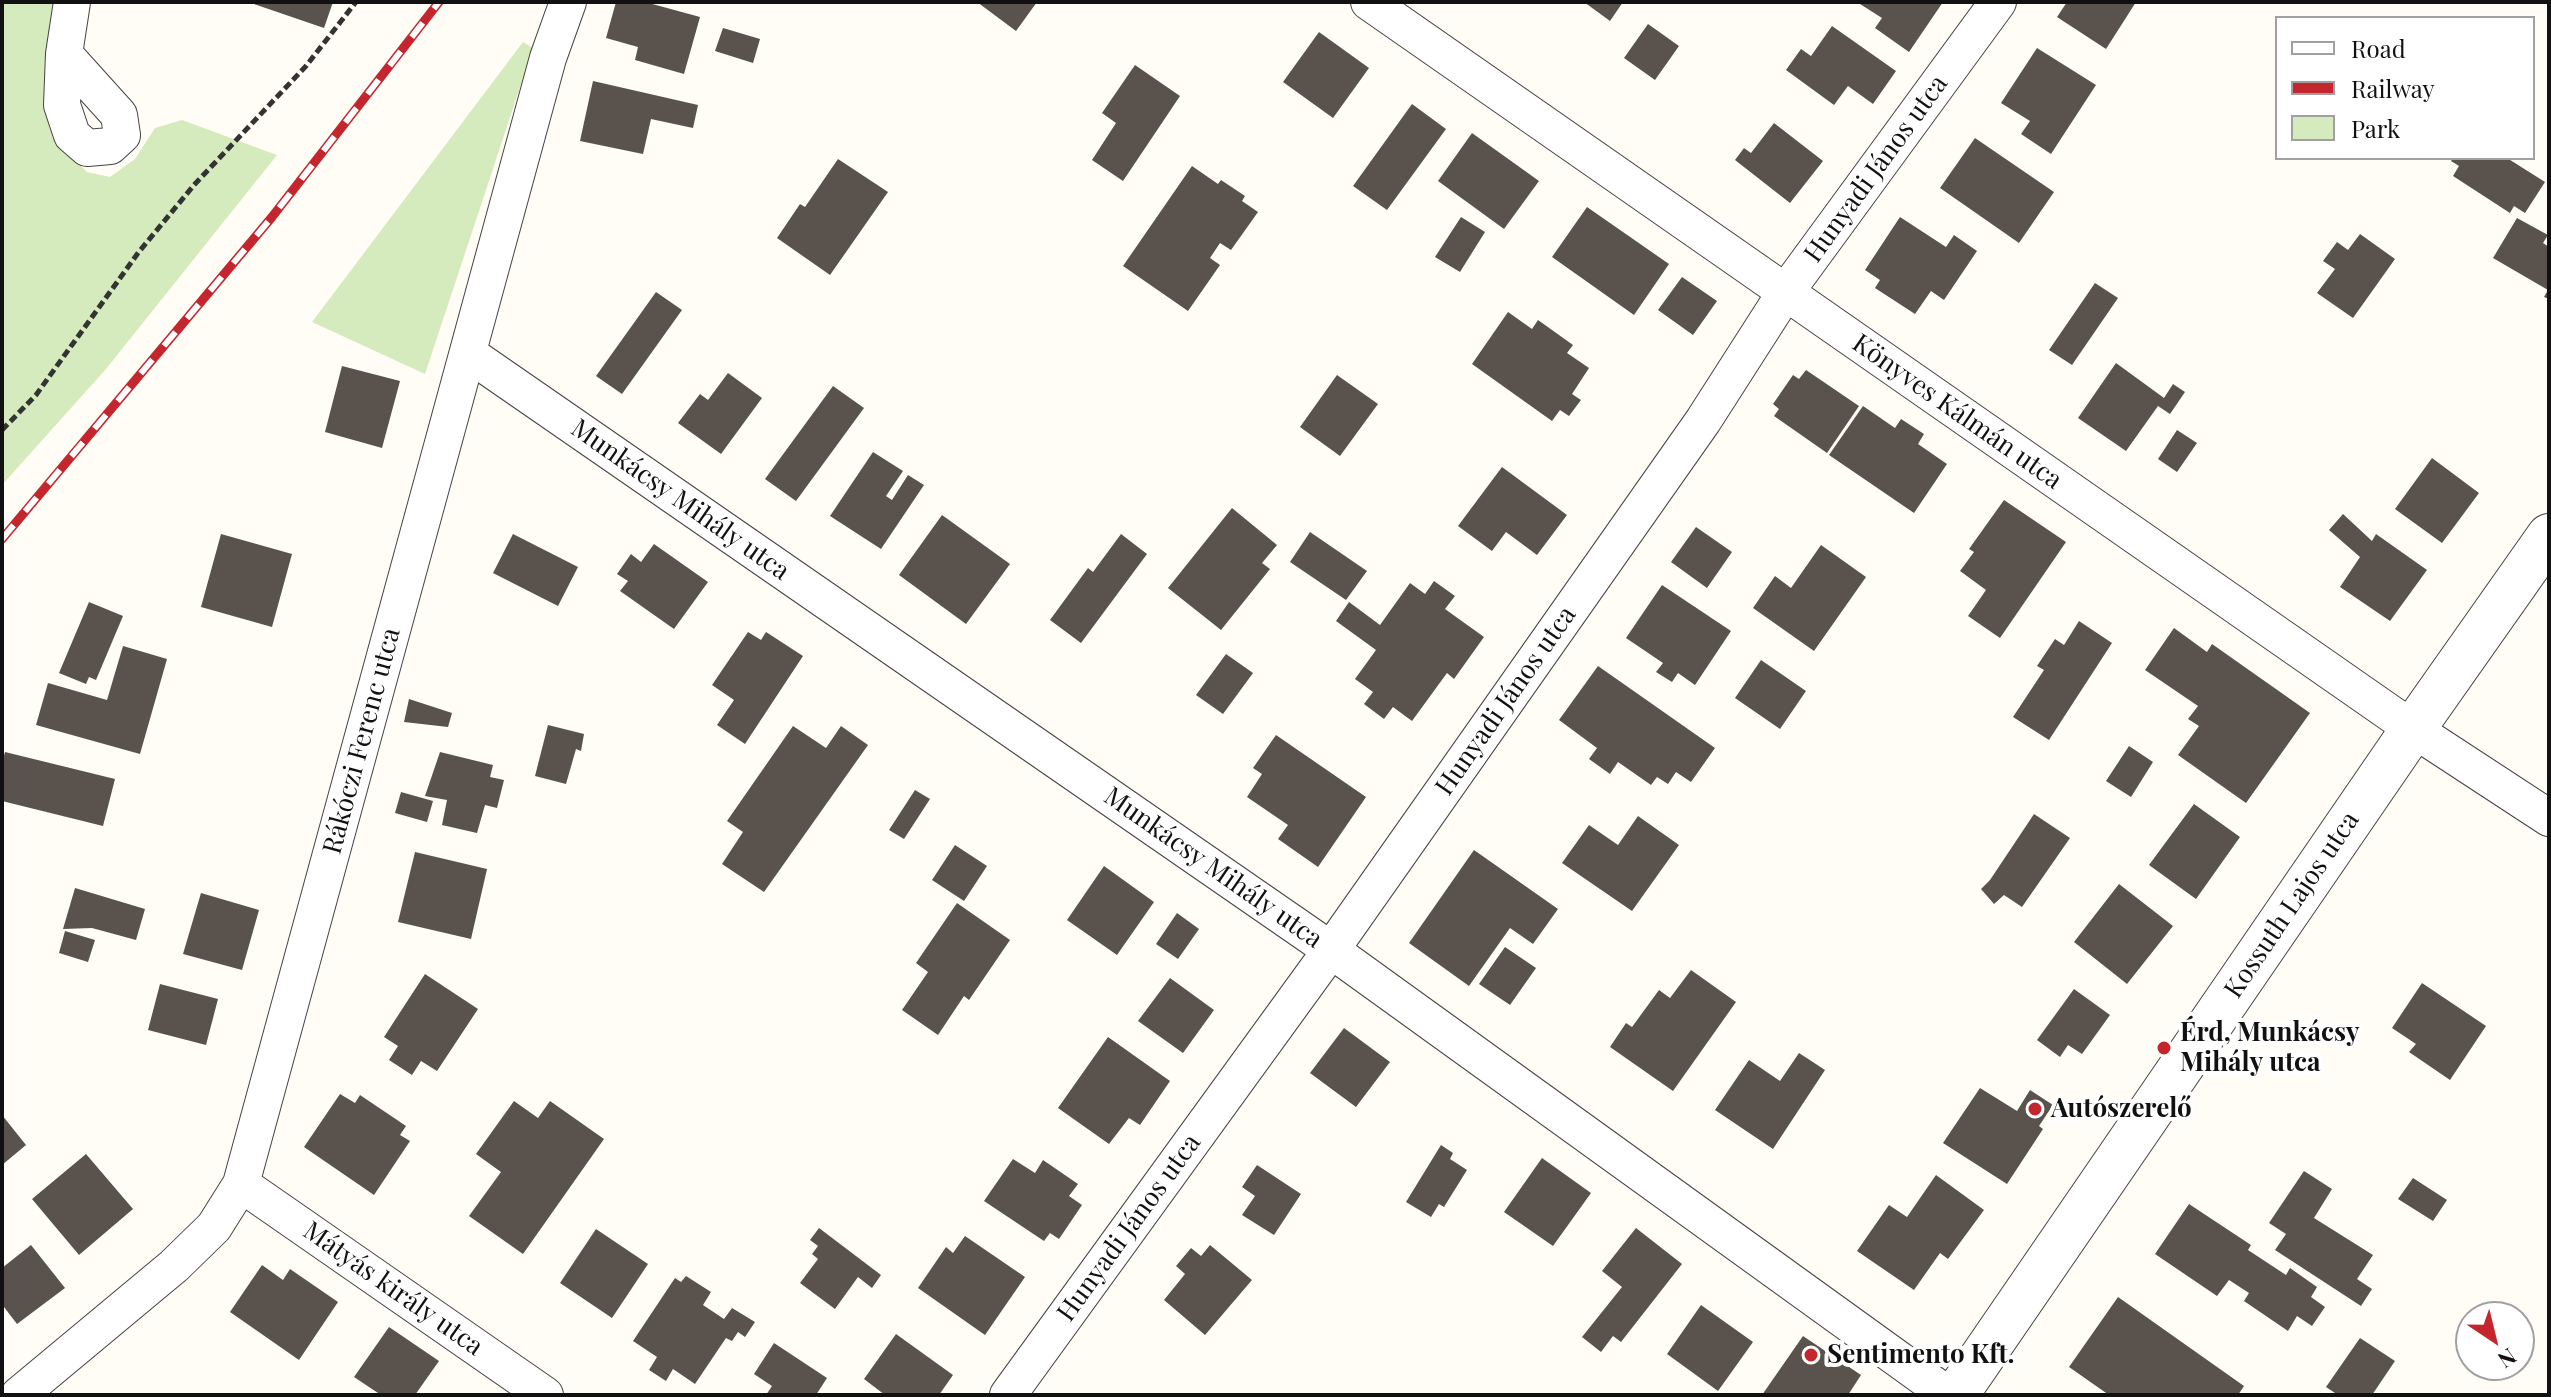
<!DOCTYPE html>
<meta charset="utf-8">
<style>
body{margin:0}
#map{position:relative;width:2551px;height:1397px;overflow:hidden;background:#fffdf5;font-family:"Playfair Display",serif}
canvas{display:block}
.frame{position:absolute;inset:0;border:4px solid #111;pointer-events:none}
.legend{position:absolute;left:2275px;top:16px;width:260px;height:144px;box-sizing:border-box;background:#fff;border:2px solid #a0a0a0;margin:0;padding:10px 14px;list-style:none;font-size:24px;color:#111}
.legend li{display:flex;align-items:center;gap:16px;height:40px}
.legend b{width:40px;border:2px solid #a0a0a0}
.north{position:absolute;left:2455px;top:1301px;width:80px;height:80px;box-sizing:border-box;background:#fff;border:2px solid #a0a0a0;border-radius:50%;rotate:145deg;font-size:22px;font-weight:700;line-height:32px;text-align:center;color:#111}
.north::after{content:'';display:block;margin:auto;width:28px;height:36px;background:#c4262e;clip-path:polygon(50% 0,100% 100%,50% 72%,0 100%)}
</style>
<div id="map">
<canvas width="2551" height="1397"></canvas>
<div class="frame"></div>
<ul class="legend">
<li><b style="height:10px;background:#fff"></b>Road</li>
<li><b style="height:10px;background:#c4262e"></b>Railway</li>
<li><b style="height:22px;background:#d5ebbd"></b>Park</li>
</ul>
<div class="north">N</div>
</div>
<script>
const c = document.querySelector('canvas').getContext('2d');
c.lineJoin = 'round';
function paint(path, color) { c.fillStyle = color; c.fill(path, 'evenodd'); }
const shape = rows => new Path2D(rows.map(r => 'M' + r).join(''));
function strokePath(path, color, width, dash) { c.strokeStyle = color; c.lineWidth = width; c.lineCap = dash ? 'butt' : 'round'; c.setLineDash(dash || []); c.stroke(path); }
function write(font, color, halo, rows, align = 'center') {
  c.font = font + ' "Playfair Display",serif'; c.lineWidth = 8; c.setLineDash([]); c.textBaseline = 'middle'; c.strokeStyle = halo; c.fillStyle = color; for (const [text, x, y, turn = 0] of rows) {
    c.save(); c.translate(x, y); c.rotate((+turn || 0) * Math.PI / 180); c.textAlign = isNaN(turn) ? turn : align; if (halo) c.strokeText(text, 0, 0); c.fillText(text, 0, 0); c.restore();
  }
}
const green = shape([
 [2,2,63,2,60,146,87,172,110,177,135,159,155,128,182,120,277,155,106,369,2,485],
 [523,42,533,48,425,374,312,322]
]);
const building = shape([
 [248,2,333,2,324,28],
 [616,2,645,2,700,17,684,74,635,60,638,47,606,38],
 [977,2,1037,2,1016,31],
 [1584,2,1623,2,1610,21],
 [1861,2,1943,2,1909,52,1875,28,1882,18,1860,4],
 [2067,2,2136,2,2106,49,2057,17],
 [1648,24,1679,46,1655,80,1624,58],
 [1832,26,1896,71,1873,104,1848,86,1834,105,1786,70,1801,49,1811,56],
 [723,28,760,39,753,63,715,51],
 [1319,32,1369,68,1333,118,1283,82],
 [2037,48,2096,85,2051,154,2021,134,2030,121,2001,103],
 [1135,65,1180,96,1123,181,1092,160,1116,123,1102,113],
 [593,81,698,105,693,128,651,119,643,154,580,141],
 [1412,104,1446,129,1387,210,1353,186],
 [1774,123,1823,161,1790,203,1735,160,1744,148,1751,153],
 [1472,133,1539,181,1504,229,1438,181],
 [1975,138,2054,192,2019,243,1940,188],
 [2453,158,2507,158,2545,182,2525,213,2514,206,2510,213,2453,176,2459,166,2451,161],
 [838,159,888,192,830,275,777,238,800,204,805,207],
 [1192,166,1218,184,1221,180,1245,196,1242,201,1258,212,1231,250,1220,243,1210,258,1220,265,1188,311,1123,266],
 [1587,207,1669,264,1634,315,1552,257],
 [1461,217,1485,232,1460,272,1435,257],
 [1900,217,1946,247,1954,235,1977,251,1944,300,1931,291,1915,314,1875,288,1880,280,1865,270],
 [2517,218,2548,235,2543,243,2549,247,2549,299,2544,297,2548,290,2493,258],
 [2360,234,2395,259,2353,318,2317,293,2335,269,2323,261,2337,242,2348,250],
 [1682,277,1717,301,1693,335,1658,310],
 [2095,283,2118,298,2072,365,2049,350],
 [656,292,682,310,622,394,596,376],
 [1508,312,1532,329,1538,320,1573,345,1567,353,1589,368,1572,394,1581,400,1569,416,1560,410,1552,421,1472,364],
 [2116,363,2164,398,2173,384,2185,392,2170,414,2158,406,2126,451,2078,418],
 [342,366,400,381,382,448,325,432],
 [1806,370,1859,406,1827,453,1774,416,1779,409,1773,404,1793,375,1799,379],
 [728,373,762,398,721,454,678,423,700,394,708,400],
 [1337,375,1378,404,1340,456,1300,427],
 [833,386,864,408,796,501,765,479],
 [1863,406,1895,428,1901,419,1924,434,1918,444,1947,464,1914,513,1829,455],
 [2177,430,2197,443,2177,472,2158,459],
 [873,452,903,471,886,496,892,500,908,475,924,485,881,549,830,516],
 [2432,458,2479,493,2442,543,2395,509],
 [1502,467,1567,515,1537,555,1506,532,1492,551,1458,526],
 [2004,500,2066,542,2000,638,1968,616,1986,590,1960,571,1974,552,1969,549],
 [1232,508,1277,545,1262,563,1270,569,1221,630,1168,588],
 [2343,514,2372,541,2376,534,2427,570,2390,621,2340,587,2360,557,2329,530],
 [942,515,1010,564,966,624,899,575],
 [1696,527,1732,552,1707,588,1671,562],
 [1310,532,1367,571,1346,600,1290,562],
 [221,534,292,554,272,627,201,607],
 [513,534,578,567,558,606,493,573],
 [1121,534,1147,554,1081,643,1050,620,1088,568,1093,572],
 [654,544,708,582,674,629,620,591,628,581,617,574,631,554,641,562],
 [1821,545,1866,577,1814,651,1753,608,1775,576,1791,588],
 [1434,581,1455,596,1445,609,1484,637,1454,679,1447,673,1412,721,1393,707,1384,719,1364,704,1373,692,1355,679,1376,650,1336,621,1349,602,1380,625,1410,583,1425,594],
 [1662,585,1731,631,1695,685,1678,673,1672,682,1656,672,1663,663,1626,638],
 [89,602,123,616,96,680,89,677,86,684,59,673],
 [2079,621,2112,643,2049,740,2013,717,2044,670,2037,666,2055,639,2064,645],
 [2174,628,2207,652,2212,644,2310,713,2246,803,2178,755,2199,726,2188,719,2198,706,2145,670],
 [748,632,761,640,766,632,803,656,745,744,717,725,734,700,712,685],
 [123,646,167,659,140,754,36,725,48,683,107,700],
 [1226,654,1253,673,1223,714,1196,695],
 [1761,660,1806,691,1780,729,1735,698],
 [1598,666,1715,748,1691,782,1676,772,1668,784,1657,777,1651,785,1618,762,1610,774,1589,759,1597,748,1559,720],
 [409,699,452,713,448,727,404,722],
 [548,725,584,734,581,751,576,749,566,784,535,776],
 [793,726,826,748,841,726,868,745,764,892,722,864,743,832,727,821],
 [1276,735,1366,797,1318,867,1278,839,1288,825,1247,797,1262,774,1253,768],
 [2129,746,2153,762,2131,797,2106,781],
 [5,752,115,779,103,826,2,801,2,763],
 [440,752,493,765,490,777,504,780,497,808,485,805,477,833,442,825,447,800,425,796],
 [915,790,930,799,904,839,889,830],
 [401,792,433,801,427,822,395,813],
 [2194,804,2240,837,2196,899,2149,865],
 [2034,814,2070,838,2022,907,2004,895,1994,904,1981,889,1990,880],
 [1638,816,1679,845,1632,911,1562,863,1589,825,1618,845],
 [955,845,987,866,964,901,932,880],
 [1474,850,1558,909,1533,944,1510,928,1469,986,1409,943],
 [415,852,487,869,471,939,398,922],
 [1104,866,1154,902,1117,955,1067,920],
 [2119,884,2173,926,2127,984,2074,942],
 [75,888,145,909,136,940,92,928,63,929],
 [201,893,259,910,242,970,183,954],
 [957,903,1010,940,969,1000,964,996,938,1035,902,1010,928,972,916,963],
 [1177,913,1199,929,1178,959,1156,944],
 [65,931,95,940,88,962,59,953],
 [1505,947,1536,968,1510,1005,1479,984],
 [1691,970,1736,1002,1673,1091,1610,1047,1626,1023,1632,1027,1659,990,1670,998],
 [425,974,478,1009,437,1071,421,1061,412,1075,389,1060,398,1046,384,1037],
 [1170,978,1214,1010,1183,1053,1138,1021],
 [2422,983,2486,1026,2450,1080,2409,1052,2416,1044,2392,1028],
 [160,984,218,999,206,1045,148,1030],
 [2074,989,2110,1015,2082,1054,2068,1045,2060,1057,2037,1040],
 [1344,1028,1390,1062,1356,1107,1310,1073],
 [1108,1037,1170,1081,1140,1125,1129,1118,1109,1144,1058,1108],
 [1799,1053,1825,1070,1773,1149,1715,1110,1749,1060,1780,1081],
 [1980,1088,2017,1111,2030,1090,2053,1105,2039,1126,2043,1129,2007,1184,1943,1143],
 [340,1094,355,1103,360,1095,406,1126,400,1135,410,1141,374,1195,304,1147],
 [514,1101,538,1118,550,1101,604,1139,523,1254,469,1216,501,1172,476,1154],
 [2,1115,26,1145,2,1165],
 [1441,1145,1453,1153,1450,1159,1467,1170,1444,1207,1439,1204,1431,1217,1406,1202],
 [86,1154,133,1209,79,1255,32,1199],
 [1542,1158,1591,1193,1553,1246,1504,1212],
 [1013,1159,1035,1173,1043,1160,1078,1184,1069,1196,1082,1205,1059,1239,1050,1233,1044,1241,984,1201],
 [1257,1165,1301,1194,1274,1235,1242,1215,1255,1196,1242,1187],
 [2304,1171,2332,1189,2314,1218,2373,1255,2357,1279,2372,1289,2361,1306,2275,1250,2286,1234,2269,1223],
 [1936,1175,1984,1210,1948,1259,1940,1253,1914,1290,1857,1251,1889,1205,1907,1217],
 [2413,1178,2447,1200,2433,1221,2398,1199],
 [2189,1204,2251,1245,2248,1250,2286,1275,2290,1268,2317,1287,2311,1297,2325,1307,2312,1326,2297,1316,2288,1331,2244,1301,2249,1293,2229,1280,2217,1296,2155,1254],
 [819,1228,881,1275,872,1288,858,1277,835,1309,800,1283,818,1259,812,1254,818,1246,810,1240],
 [1636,1228,1682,1264,1621,1342,1613,1336,1601,1352,1582,1337,1622,1287,1602,1271],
 [596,1229,648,1264,612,1318,560,1283],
 [965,1236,1025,1277,985,1335,918,1288,946,1247,953,1253],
 [31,1245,65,1288,17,1324,4,1307,2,1308,2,1268],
 [1210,1245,1252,1280,1205,1335,1164,1300,1185,1274,1176,1266,1191,1248,1201,1256],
 [262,1265,283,1280,290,1269,338,1302,299,1360,230,1312],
 [686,1276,711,1292,703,1305,724,1319,732,1308,755,1322,745,1337,738,1332,732,1341,726,1338,695,1384,673,1369,666,1381,649,1370,657,1357,633,1341,675,1278,681,1282],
 [2118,1297,2244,1386,2238,1395,2109,1395,2069,1367],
 [1701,1305,1753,1342,1718,1391,1667,1354],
 [389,1327,439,1361,415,1395,381,1395,354,1377],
 [896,1334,953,1375,939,1395,885,1395,864,1379],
 [1803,1336,1861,1375,1848,1395,1762,1395],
 [2360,1338,2395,1361,2372,1395,2338,1395,2326,1387],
 [774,1343,827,1378,816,1395,766,1395,772,1386,754,1374]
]);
const path = shape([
 [2,430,36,395,138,253,194,185,306,66,356,2]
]);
const minor = shape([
 [1369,2,2413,729,2549,818],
 [64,54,119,115,122,135,110,146,87,148,72,135,62,105,64,54,72,2],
 [469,354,1331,950,1948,1395],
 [241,1184,545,1395],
 [19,1395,174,1266,214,1227,241,1184,548,58,568,2],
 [1008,1395,1331,950,1703,421,1785,293,1998,2]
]);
const tertiary = shape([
 [1956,1395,2413,729,2549,536]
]);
const rail = shape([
 [2,539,272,217,439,2]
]);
const markers = [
 [2164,1048,8,"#c4262e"],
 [2035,1109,8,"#c4262e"],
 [1811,1355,8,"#c4262e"]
];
const streetNames = [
 ["Hunyadi János utca",1876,169,-54],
 ["Könyves Kálmán utca",1957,412,35],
 ["Munkácsy Mihály utca",680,500,35],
 ["Hunyadi János utca",1506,701,-55],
 ["Rákóczi Ferenc utca",362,741,-75],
 ["Munkácsy Mihály utca",1213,868,35],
 ["Kossuth Lajos utca",2292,905,-56],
 ["Hunyadi János utca",1129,1228,-54],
 ["Mátyás király utca",393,1289,35]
];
const poiNames = [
 ["Érd, Munkácsy",2180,1033],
 ["Mihály utca",2180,1063],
 ["Autószerelő",2051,1109],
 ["Sentimento Kft.",1827,1355]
];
paint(green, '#d5ebbd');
paint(building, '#5a524d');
strokePath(minor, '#444', 38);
strokePath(tertiary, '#444', 46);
strokePath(path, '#333', 5, [8, 4]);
strokePath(minor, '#fff', 36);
strokePath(tertiary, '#fff', 44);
strokePath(rail, '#c4262e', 9);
strokePath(rail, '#fff', 6, [18]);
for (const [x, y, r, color] of markers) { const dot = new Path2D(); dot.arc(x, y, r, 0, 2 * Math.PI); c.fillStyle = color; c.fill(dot); strokePath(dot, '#fff', 3); }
write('26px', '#111', '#fff', streetNames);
write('bold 26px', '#111', '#fff', poiNames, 'left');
</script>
